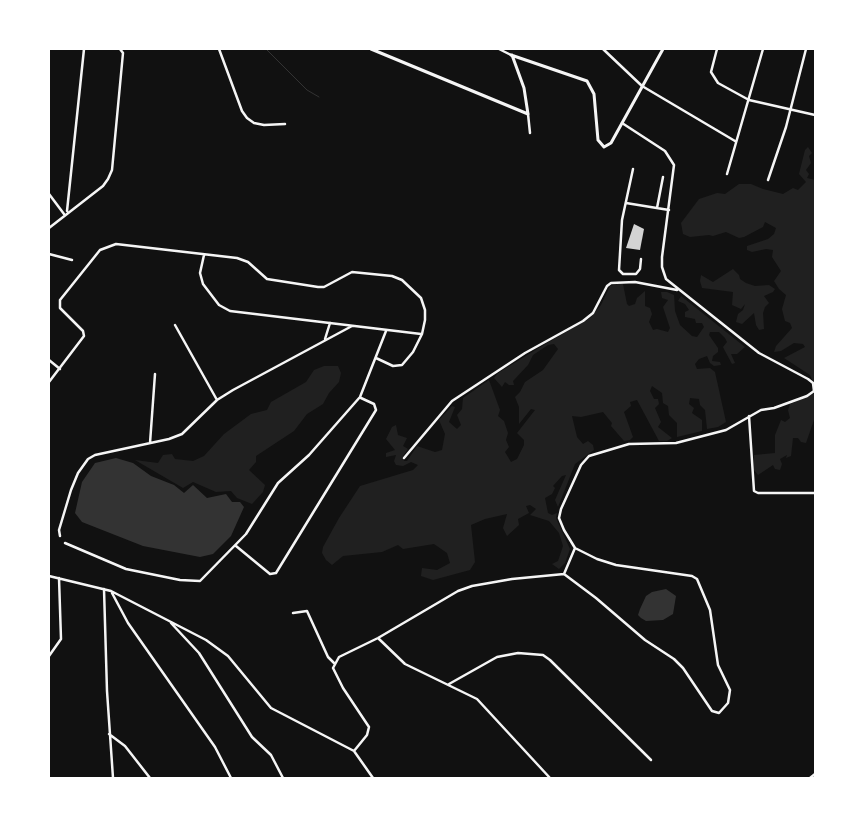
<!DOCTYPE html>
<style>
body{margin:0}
#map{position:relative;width:864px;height:827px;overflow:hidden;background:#111;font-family:"Noto Serif",serif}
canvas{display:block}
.frame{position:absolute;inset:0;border:50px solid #fff;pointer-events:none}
</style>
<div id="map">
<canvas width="864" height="827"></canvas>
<div class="frame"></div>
</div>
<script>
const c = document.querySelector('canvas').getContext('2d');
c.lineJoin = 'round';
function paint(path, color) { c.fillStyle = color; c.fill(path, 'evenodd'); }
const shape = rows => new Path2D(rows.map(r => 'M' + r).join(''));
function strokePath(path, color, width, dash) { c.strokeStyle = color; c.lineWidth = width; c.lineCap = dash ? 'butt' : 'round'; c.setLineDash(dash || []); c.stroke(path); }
const green = shape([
 [808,147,812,153,809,156,811,163,806,170,809,174,807,178,815,180,815,387,810,375,784,358,805,347,803,344,794,343,781,351,774,352,776,346,792,328,790,323,785,321,782,309,786,295,779,289,774,281,781,271,772,257,773,250,766,249,752,252,747,250,747,246,768,239,774,234,776,228,765,222,763,227,744,237,739,238,726,232,713,236,709,235,690,237,683,234,681,223,699,199,717,193,725,194,739,184,751,184,763,189,783,194,793,188,798,190,806,182,799,174,805,150],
 [733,269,739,275,740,279,746,283,755,286,769,285,775,289,773,292,764,296,769,303,765,307,763,313,764,329,759,330,756,325,754,313,742,324,736,322,738,314,743,310,745,304,741,309,732,305,733,292,702,288,700,281,701,275,713,282],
 [621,283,623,284,627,304,629,306,635,304,637,298,645,291,645,306,650,308,652,314,649,322,653,330,657,329,668,332,670,328,663,307,668,300,662,298,661,292,667,292,674,295,675,311,680,325,692,336,697,337,704,327,702,323,696,323,695,319,685,317,685,312,689,310,685,304,678,301,681,296,745,347,737,354,731,354,735,363,732,364,725,351,723,347,727,342,725,338,719,332,710,332,709,335,718,348,718,352,713,356,712,361,720,362,721,365,714,366,710,363,707,356,699,359,695,364,697,369,710,368,715,372,726,422,718,427,707,429,705,410,700,405,699,399,690,398,689,404,694,408,692,413,702,420,702,431,677,437,677,423,669,415,668,406,663,403,662,393,652,386,650,391,654,399,658,399,659,404,655,408,661,422,658,427,672,438,667,441,659,441,637,400,630,402,631,406,624,412,633,437,630,440,624,441,611,426,612,423,603,412,581,417,572,416,577,437,583,444,588,441,593,445,594,450,575,464,558,507,555,500,566,475,562,476,553,486,555,488,552,494,545,498,548,513,552,515,557,513,556,518,570,549,565,563,559,569,552,564,558,561,563,546,559,533,549,521,530,515,536,509,530,505,526,506,529,513,518,519,519,525,507,536,503,528,507,514,485,519,471,525,475,562,470,570,433,580,421,576,422,568,437,570,450,563,447,553,434,544,403,549,398,545,382,552,343,556,332,565,326,560,322,553,323,547,339,518,360,486,413,470,418,465,411,462,403,466,396,465,394,461,396,455,386,457,386,453,395,450,386,439,392,427,396,425,398,435,407,438,403,446,408,449,403,456,404,461,407,461,417,446,435,452,442,450,445,434,439,420,452,406,455,407,449,422,457,429,461,425,457,415,462,409,463,398,489,380,500,410,498,416,504,421,508,433,506,440,509,447,505,452,511,462,517,459,524,445,524,440,517,433,535,410,531,409,519,424,519,407,515,397,520,392,525,382,543,370,558,349,554,344,548,345,533,355,528,365,513,381,514,385,509,385,505,382,502,387,494,378,498,373,547,343,590,318,601,305,610,286],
 [324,366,338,366,341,373,339,382,329,393,323,404,307,414,294,431,256,456,256,462,249,470,265,485,263,492,252,504,237,498,231,491,216,492,193,482,183,488,135,460,158,463,163,455,172,454,175,459,193,461,204,456,224,434,251,414,267,410,271,402,306,382,314,370],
 [815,393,815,417,806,443,801,442,798,438,793,438,791,456,786,458,787,455,780,459,782,464,780,470,775,469,773,465,758,475,754,470,754,455,775,453,775,435,781,420,785,422,790,418,788,410,790,404]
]);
const water = shape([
 [116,458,133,463,151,476,174,485,184,493,193,485,207,498,226,494,232,502,240,502,244,507,231,536,213,554,200,557,143,546,82,522,75,513,82,482,95,463],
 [666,589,676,596,673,614,663,620,646,621,641,618,638,615,640,609,646,596,652,592]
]);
const stream = shape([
 [266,49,307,90,319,97]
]);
const building = shape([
 [634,224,644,229,640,250,626,248]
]);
const minor = shape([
 [219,49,242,111,247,118,254,123,264,125,285,124],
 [499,49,511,55],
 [603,49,642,86,735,141],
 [717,49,711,72,718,83,749,100,815,115],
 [528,114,530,133],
 [633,169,622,220,619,270,623,274,636,274,640,269,641,259],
 [727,174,763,49],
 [768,180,786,127,806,49],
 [49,194,64,214],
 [626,203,669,210],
 [657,208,663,177],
 [67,211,84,49],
 [49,228,103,186,108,179,112,170,123,53,120,49],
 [49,254,72,260],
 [204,255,200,273,203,284,219,305,230,311,421,334],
 [175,325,217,400],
 [325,339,330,323],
 [49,360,60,369],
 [49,382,84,336,83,331,60,308,60,300,100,250,116,244,237,258,248,262,267,279,318,287,324,287,352,272,392,276,402,280,421,298,425,310,425,320,422,334,413,352,402,365,393,366,376,358],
 [749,416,754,491,758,493,815,493],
 [150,443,155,374],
 [404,458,452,401,525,353,583,321,593,313,607,286,611,283,635,282,677,290],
 [60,536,59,530,71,490,78,473,88,459,95,455,169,439,182,434,217,400,233,390,352,326],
 [65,543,126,569,180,580,200,581,246,534,278,483,309,455,360,397,386,331],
 [236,546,270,574,276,573,376,410,374,404,361,398],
 [564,574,596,598,645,640,674,659,683,668,712,711,719,713,728,703,730,690,718,665,710,610,697,579,692,576,616,565,597,559,575,548,564,530,559,518,561,509,581,465,589,456,629,444,676,443,726,430,761,410,774,408,807,396,814,391,813,383,808,379,759,353,666,279,662,267,662,257,674,165,665,151,622,123],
 [49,576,111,591,206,640,228,656,271,708,354,751,373,778],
 [104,589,107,691,113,778],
 [112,593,128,623,215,747,231,778],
 [293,613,307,611,328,657,334,663],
 [171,623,199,653,252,737,271,755,283,778],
 [378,638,405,664,477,699,550,778],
 [49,656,61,639,59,578],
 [449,684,497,657,518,653,543,655,550,660,651,760],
 [109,734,125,746,150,778],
 [354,751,367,735,369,727,343,688,333,668,339,657,378,638,458,591,472,586,512,579,564,574,575,548],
 [810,778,815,774]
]);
const tertiary = shape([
 [371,49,528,114,524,88,512,55],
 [511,55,587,81,594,94,598,140,604,147,611,143,663,49]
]);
paint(green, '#202020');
paint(water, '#333');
strokePath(stream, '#333', 1);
paint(building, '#d3d3d3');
strokePath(minor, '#f5f5f5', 2.5);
strokePath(tertiary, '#f5f5f5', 3);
</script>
